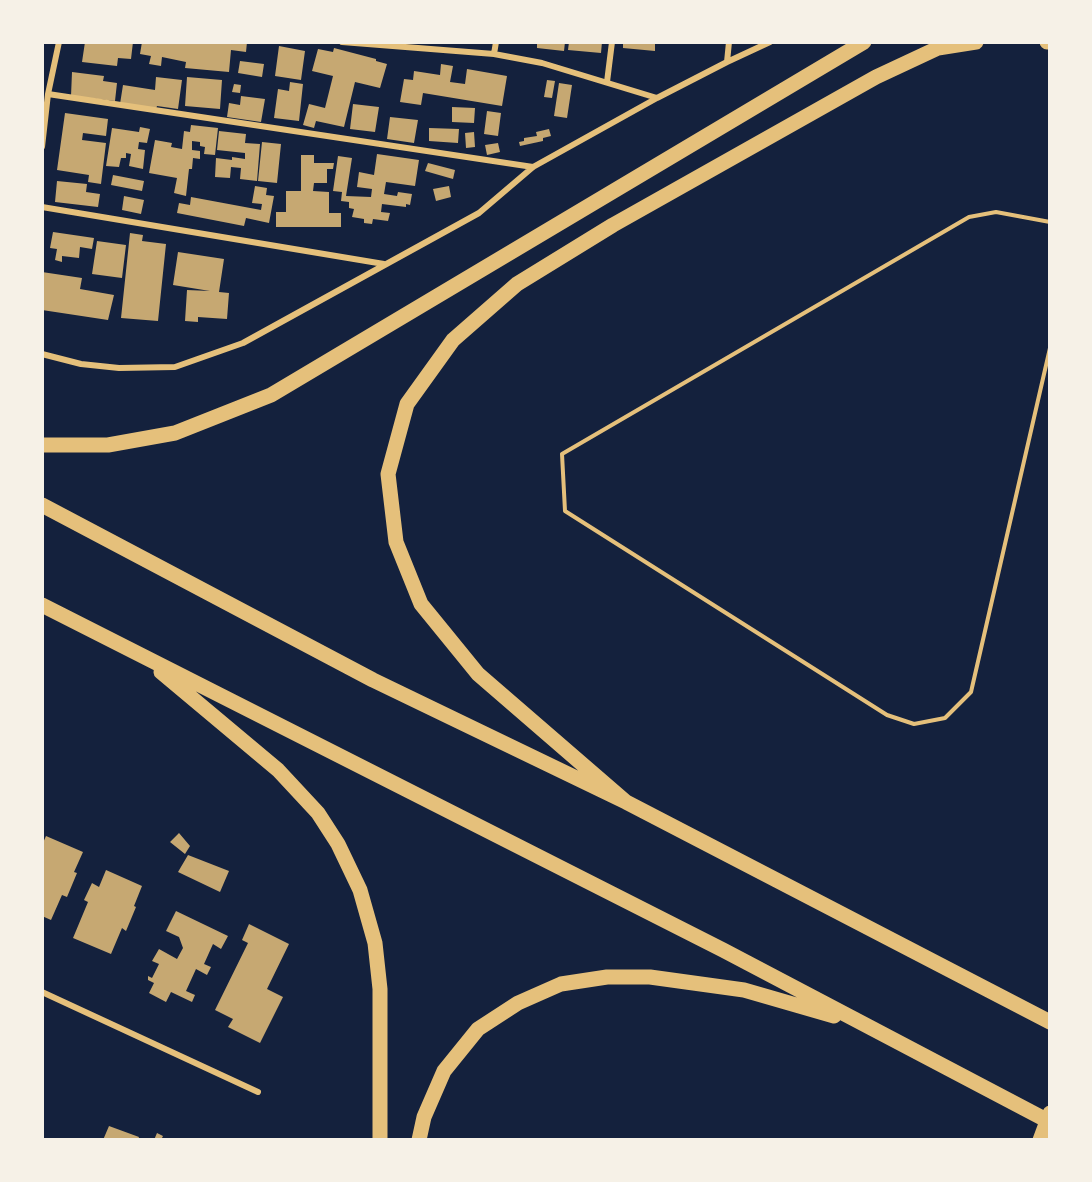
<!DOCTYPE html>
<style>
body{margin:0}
#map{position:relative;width:1092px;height:1182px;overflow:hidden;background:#14213d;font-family:Bitter,serif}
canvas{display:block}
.frame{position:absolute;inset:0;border:44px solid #f6f1e7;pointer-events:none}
</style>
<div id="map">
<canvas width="1092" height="1182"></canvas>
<div class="frame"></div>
</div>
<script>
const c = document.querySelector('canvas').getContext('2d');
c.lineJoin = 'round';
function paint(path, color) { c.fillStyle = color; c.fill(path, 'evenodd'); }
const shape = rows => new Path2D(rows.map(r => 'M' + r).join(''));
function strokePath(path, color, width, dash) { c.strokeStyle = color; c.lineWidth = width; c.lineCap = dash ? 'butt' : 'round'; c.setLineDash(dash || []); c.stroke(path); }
const building = shape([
 [85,42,133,42,131,59,118,58,117,66,82,62],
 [142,42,247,42,246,52,231,50,229,72,185,68,186,62,162,57,161,66,149,64,151,56,140,54],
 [537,42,565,42,564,51,537,48],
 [569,42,602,42,601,53,568,50],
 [623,42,655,42,655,51,623,48],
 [279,46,305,51,301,80,275,76],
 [334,48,376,59,376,61,387,64,380,88,355,82,344,127,316,121,314,128,303,125,309,104,325,108,333,76,312,71,318,49,333,52],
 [240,61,264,64,262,77,238,73],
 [441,64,453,66,450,82,465,84,467,69,507,76,502,106,423,93,421,105,400,102,404,79,413,80,414,71,440,75],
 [72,72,104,76,103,81,117,83,115,101,71,96],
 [156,77,182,80,178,109,157,106,156,109,120,104,123,85,155,90],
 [187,77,222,80,220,109,185,106],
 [547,80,555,81,552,98,544,97],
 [290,82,303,84,299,121,274,118,278,89,289,91],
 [559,83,572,85,567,118,554,116],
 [234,84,241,85,240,93,232,92],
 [241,96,265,99,261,122,227,117,229,103,240,105],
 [353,104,379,107,375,132,350,129],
 [452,107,475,108,474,123,452,122],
 [487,111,501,113,498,136,484,134],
 [65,113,108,119,106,136,83,133,82,140,106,143,101,184,88,182,89,175,57,170],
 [390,117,418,120,414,143,387,139],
 [191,125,218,128,215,155,204,154,205,147,200,146,200,142,192,141,192,150,200,151,200,159,193,158,192,169,189,169,186,196,174,193,177,178,149,173,155,140,172,143,171,147,182,149,184,131,190,132],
 [140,127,150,129,147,143,139,142,138,149,145,150,143,169,129,166,131,154,126,153,126,158,121,158,119,167,106,166,112,128,139,132],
 [429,128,459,129,458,143,429,141],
 [549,129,551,136,543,138,543,141,520,146,519,142,524,141,524,138,537,136,536,132],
 [219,131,246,134,245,143,260,144,257,181,240,179,241,168,231,167,230,178,215,177,216,158,232,160,232,157,245,159,245,153,217,150],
 [474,132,475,147,466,148,465,133],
 [262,142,281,144,277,183,258,181],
 [498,143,500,152,487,155,485,145],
 [377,154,419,160,415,186,386,182,384,194,397,196,398,192,412,194,410,205,406,204,406,207,382,204,381,212,390,213,388,221,373,219,372,224,364,223,364,219,352,217,354,209,349,208,349,202,341,201,342,192,333,191,338,156,352,158,346,196,371,197,372,189,357,187,359,172,374,175],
 [301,155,314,155,314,163,334,163,333,169,327,169,327,183,314,183,313,191,329,192,329,213,341,213,341,227,276,227,276,212,286,212,286,191,301,191],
 [428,163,455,170,453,179,425,171],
 [113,175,144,181,142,191,111,185],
 [57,181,87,184,86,192,100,194,98,207,55,202],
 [255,186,267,188,266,195,274,196,269,223,246,218,244,226,177,213,179,203,190,205,191,197,261,210,262,204,252,203],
 [449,186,451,197,436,201,433,189],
 [124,196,144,200,141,214,122,210],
 [53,232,94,238,92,249,80,247,79,258,62,256,62,262,55,260,57,249,50,248],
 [130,233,143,235,142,241,166,244,158,321,121,318],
 [97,241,126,245,122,278,92,274],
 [178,252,224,259,219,292,229,293,227,319,198,317,198,322,185,321,187,290,210,291,173,285],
 [42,272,82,278,80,289,114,295,108,320,42,310],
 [179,833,190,846,185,854,170,842],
 [46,836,83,852,74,872,77,873,67,897,62,895,51,920,42,916,42,845],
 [188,855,229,871,220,892,178,872],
 [106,870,142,886,134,906,136,907,126,931,122,928,111,954,73,938,88,902,84,900,92,883,99,887],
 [176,911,228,936,221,949,213,944,204,964,211,967,207,975,196,969,186,991,195,995,192,1002,171,992,166,1002,149,993,154,983,148,980,148,976,152,978,159,964,152,961,159,949,177,959,183,948,179,937,166,931],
 [249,924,289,944,267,989,283,997,260,1043,228,1027,233,1019,215,1010,248,943,242,940],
 [109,1126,139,1137,138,1140,103,1140],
 [157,1133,163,1136,161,1140,154,1140]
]);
const path = shape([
 [1050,222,996,212,969,217,562,454,565,511,887,715,914,724,945,718,971,692,1050,348]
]);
const minor = shape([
 [342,42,494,54,542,63,657,98],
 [494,54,496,42],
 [727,62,729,42],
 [607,82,612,42],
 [48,94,533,167],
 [42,147,48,94,59,42],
 [42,207,384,264],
 [42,354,81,364,119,368,175,367,243,343,479,213,533,167,657,98,727,62,770,42],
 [42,992,258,1092]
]);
const trunk = shape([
 [1047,42,1050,42],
 [42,445,108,445,175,433,271,395,864,42],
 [42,505,373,680,626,802,1050,1022],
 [42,605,723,950,1050,1122],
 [161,672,278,770,318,813,338,844,360,890,375,943,380,989,380,1140],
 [626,802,478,674,421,604,396,542,388,474,407,404,453,340,517,284,613,225,876,77,938,48,976,42],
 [419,1140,424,1117,444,1071,478,1029,518,1003,561,984,607,977,650,977,744,990,834,1016],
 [1040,1140,1050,1113]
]);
paint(building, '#c6a872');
strokePath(path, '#e5c07b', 4);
strokePath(minor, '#e5c07b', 6);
strokePath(trunk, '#e5c07b', 15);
</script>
